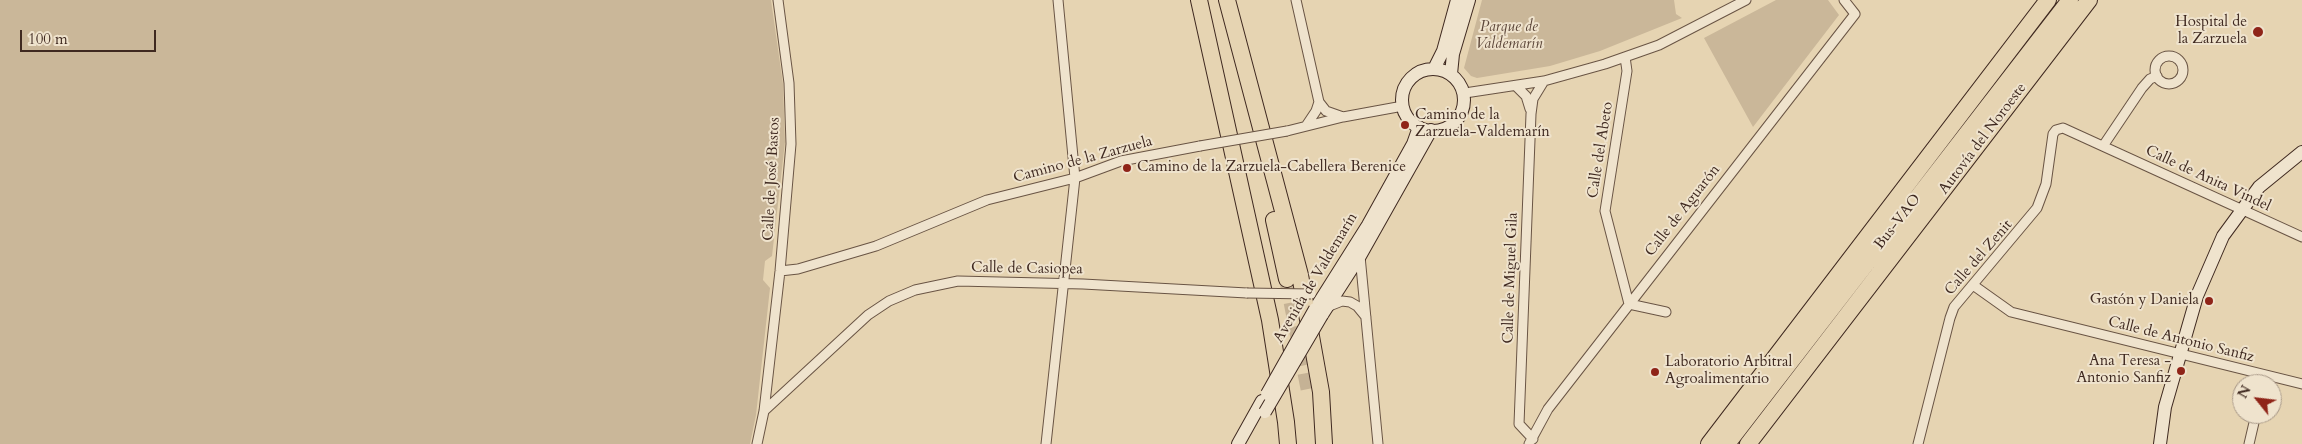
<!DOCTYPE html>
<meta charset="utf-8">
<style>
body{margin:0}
#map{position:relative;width:2302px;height:444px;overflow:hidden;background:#e6d4b2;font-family:Cardo,serif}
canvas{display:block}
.north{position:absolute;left:2232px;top:374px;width:50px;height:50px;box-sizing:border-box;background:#efe3cd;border:1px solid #a99988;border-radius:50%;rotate:299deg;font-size:14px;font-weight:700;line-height:20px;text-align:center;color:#3f2920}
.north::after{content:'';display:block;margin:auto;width:18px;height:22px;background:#8f2418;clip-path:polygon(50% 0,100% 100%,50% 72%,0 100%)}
.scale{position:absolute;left:20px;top:30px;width:136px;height:22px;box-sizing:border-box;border:2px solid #3f2920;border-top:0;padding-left:6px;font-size:15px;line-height:18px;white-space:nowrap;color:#3f2920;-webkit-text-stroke:4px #efe3cd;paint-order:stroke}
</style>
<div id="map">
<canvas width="2302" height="444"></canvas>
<div class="north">N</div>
<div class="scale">100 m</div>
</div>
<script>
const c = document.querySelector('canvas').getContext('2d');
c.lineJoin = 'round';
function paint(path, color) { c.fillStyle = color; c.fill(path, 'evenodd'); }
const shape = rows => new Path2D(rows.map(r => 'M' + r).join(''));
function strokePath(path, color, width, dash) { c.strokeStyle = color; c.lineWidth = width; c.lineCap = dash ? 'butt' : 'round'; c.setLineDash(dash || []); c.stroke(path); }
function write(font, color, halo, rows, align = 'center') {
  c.font = font + ' Cardo,serif'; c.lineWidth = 4; c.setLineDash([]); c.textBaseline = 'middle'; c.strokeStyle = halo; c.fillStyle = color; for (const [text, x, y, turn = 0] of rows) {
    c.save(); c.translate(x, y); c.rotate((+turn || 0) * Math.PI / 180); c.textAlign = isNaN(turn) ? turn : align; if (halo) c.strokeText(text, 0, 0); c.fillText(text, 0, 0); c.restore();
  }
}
const green = shape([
 [0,0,771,0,783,84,785,142,772,256,765,261,763,280,770,288,756,415,750,444,0,444],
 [1482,0,1674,0,1676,14,1682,18,1600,51,1550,66,1477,78,1471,76,1464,68],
 [1776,0,1828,0,1839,15,1753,127,1704,38]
]);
const highwayTunnel = shape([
 [1287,279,1310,396]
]);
const street = shape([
 [1296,0,1319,102],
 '2155 70a14 14 0 1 1 28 0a14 14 0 1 1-28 0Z',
 [1625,57,1627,71,1605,211,1629,304],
 [1516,86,1526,96,1530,109],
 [1465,93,1544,81,1605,64,1659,45,1746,0],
 [1306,126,1316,111,1319,102,1326,111,1343,117],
 [1287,131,1343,117,1403,106],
 [2103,146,2142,88,2150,79,2157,76],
 [1360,256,1378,444],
 [780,271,798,269,876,246,987,200,1075,178,1121,161,1200,146],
 [1973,285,2011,312,2302,384],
 [1629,304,1666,312],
 [1327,307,1342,301,1350,302,1357,306,1366,317],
 [764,411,868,315,889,301,915,290,958,281,1083,284,1247,293],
 [1533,439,1519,424,1531,114,1533,99,1544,81],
 [757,444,764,411,780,271,791,144,789,83,778,0],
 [1046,444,1075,178,1058,0],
 [1529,444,1548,409,1855,14,1844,0],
 [1918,444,1950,318,1954,307,2037,208,2046,184,2053,134,2056,130,2063,128,2302,237],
 [2249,444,2256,414]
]);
const secondary = shape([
 [1434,69,1443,51,1457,0],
 '1402 100a31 31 0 1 1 62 0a31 31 0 1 1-62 0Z',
 [1451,74,1453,54,1469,0],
 [1315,309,1368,225,1413,144,1419,127],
 [1322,315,1360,256,1431,130],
 [1238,444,1262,401],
 [2160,444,2165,407,2197,296,2223,236,2259,187,2302,152]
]);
const highway = shape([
 [1199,0,1270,320,1286,422,1288,444],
 [1227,0,1300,275,1321,392,1324,444],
 [1274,220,1287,279],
 [1709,444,2048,0],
 [1727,444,2070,0],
 [1748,444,2089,0]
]);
const streetBridge = shape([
 [1200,146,1287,131],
 [1247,293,1311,294]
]);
const secondaryBridge = shape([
 [1267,394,1315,309],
 [1265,412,1322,315]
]);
const markers = [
 [2258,32,6,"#8f2418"],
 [1405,125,5,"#8f2418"],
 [1127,168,5,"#8f2418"],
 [2209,301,5,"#8f2418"],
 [2181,371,5,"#8f2418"],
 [1655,372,5,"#8f2418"]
];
const poiNames = [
 ["Hospital de",2247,23],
 ["la Zarzuela",2247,40],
 ["Camino de la",1415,116,"left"],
 ["Zarzuela-Valdemarín",1415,133,"left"],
 ["Camino de la Zarzuela-Cabellera Berenice",1137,168,"left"],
 ["Gastón y Daniela",2199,301],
 ["Ana Teresa -",2171,362],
 ["Antonio Sanfiz",2171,379],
 ["Laboratorio Arbitral",1665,363,"left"],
 ["Agroalimentario",1665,380,"left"]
];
const parkNames = [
 ["Parque de",1509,28],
 ["Valdemarín",1509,45]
];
const streetNames = [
 ["Autovía del Noroeste",1983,139,-53],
 ["Calle del Abeto",1601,150,-81],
 ["Camino de la Zarzuela",1083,160,-15],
 ["Calle de José Bastos",772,179,-87],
 ["Calle de Anita Vindel",2208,179,25],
 ["Calle de Aguarón",1683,211,-52],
 ["Bus-VAO",1898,222,-52],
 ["Calle del Zenit",1979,258,-49],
 ["Calle de Casiopea",1027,269,1],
 ["Avenida de Valdemarín",1316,278,-59],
 ["Calle de Miguel Gila",1511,278,-88],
 ["Calle de Antonio Sanfiz",2181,340,14]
];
paint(green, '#cab799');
strokePath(highwayTunnel, '#c5b295', 16, [16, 8]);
strokePath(street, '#695444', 11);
strokePath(secondary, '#3f2920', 14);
strokePath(highway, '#3f2920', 18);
strokePath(street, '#efe3cd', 9);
strokePath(secondary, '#efe3cd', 12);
strokePath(highway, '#e6d4b2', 16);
strokePath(streetBridge, '#695444', 11, []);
strokePath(secondaryBridge, '#3f2920', 14, []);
strokePath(streetBridge, '#efe3cd', 9);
strokePath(secondaryBridge, '#efe3cd', 12);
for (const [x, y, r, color] of markers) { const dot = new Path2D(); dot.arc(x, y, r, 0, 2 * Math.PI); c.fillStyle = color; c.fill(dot); strokePath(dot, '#efe3cd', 2); }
write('15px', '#3f2920', '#efe3cd', poiNames, 'right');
write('italic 15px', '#5b4538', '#efe3cd', parkNames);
write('15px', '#3f2920', '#efe3cd', streetNames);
</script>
